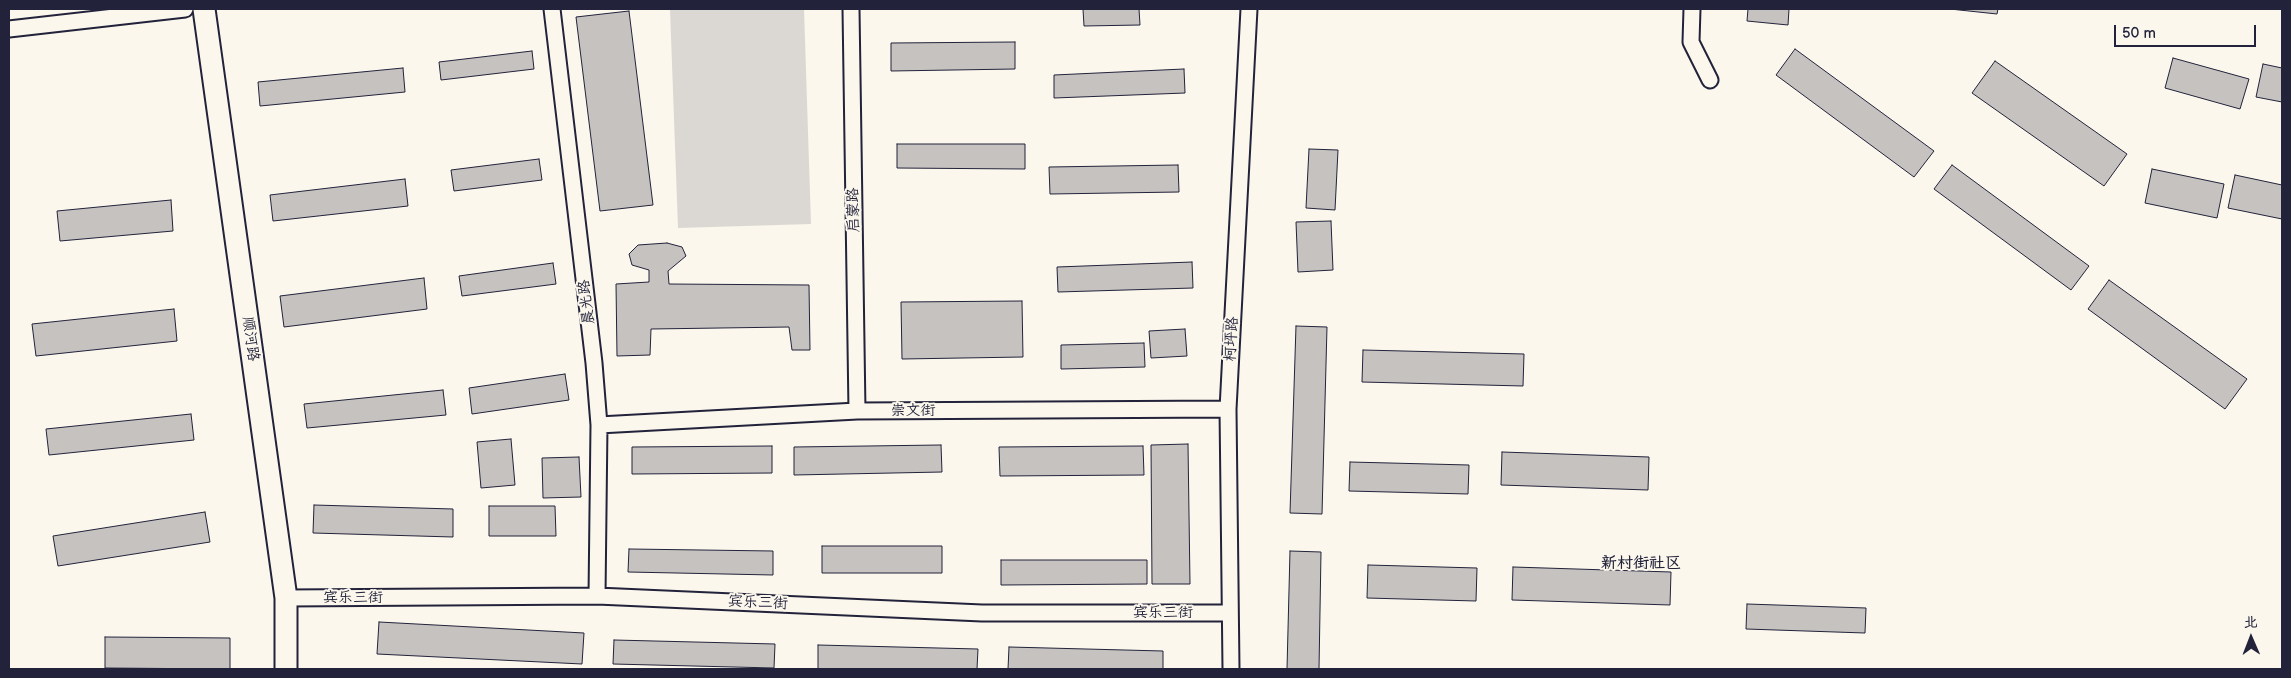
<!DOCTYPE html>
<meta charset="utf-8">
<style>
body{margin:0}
#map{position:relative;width:2291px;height:678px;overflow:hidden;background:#fbf7ec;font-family:"Balsamiq Sans","LXGW WenKai TC",sans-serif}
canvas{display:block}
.frame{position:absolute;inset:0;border:10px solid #22223b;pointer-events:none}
.north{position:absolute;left:2226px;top:613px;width:50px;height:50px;-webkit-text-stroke:4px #fbf7ec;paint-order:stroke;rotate:359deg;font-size:14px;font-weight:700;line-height:20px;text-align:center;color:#22223b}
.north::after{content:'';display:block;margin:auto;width:18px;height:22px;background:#22223b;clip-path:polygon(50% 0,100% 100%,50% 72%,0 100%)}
.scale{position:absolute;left:2114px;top:25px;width:142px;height:22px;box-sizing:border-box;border:2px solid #22223b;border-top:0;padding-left:6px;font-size:15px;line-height:18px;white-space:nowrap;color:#22223b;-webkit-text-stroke:4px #fbf7ec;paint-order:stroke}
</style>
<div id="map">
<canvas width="2291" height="678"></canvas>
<div class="frame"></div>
<div class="north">北</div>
<div class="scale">50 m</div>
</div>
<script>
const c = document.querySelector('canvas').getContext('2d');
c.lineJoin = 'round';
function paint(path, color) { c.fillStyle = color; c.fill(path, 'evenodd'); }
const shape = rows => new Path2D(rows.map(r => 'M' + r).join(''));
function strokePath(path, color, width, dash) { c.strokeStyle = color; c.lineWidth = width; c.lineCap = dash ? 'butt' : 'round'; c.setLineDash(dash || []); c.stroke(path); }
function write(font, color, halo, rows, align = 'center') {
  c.font = font + ' "Balsamiq Sans","LXGW WenKai TC",sans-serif'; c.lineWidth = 4; c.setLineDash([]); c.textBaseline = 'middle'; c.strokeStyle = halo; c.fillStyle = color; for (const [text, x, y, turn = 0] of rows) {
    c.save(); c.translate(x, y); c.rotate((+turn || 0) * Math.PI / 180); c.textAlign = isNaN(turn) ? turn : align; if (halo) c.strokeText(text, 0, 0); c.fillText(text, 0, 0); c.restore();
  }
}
const green = shape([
 [670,9,804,9,811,224,678,228]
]);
const building = shape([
 [1083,9,1139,9,1140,25,1084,26,1083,9],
 [1748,9,1789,9,1788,25,1747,21,1748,9],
 [1950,9,1998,9,1997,14,1950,9],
 [629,11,653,205,600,211,576,17,629,11],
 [1015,42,1015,69,891,71,891,43,1015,42],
 [1795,49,1934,151,1914,177,1776,75,1795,49],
 [532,51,534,69,441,80,439,62,532,51],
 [2173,58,2249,79,2240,109,2165,88,2173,58],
 [1995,61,2127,154,2104,186,1972,93,1995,61],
 [2263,64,2282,68,2282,102,2256,97,2263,64],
 [403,68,405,92,260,106,258,82,403,68],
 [1184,69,1185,93,1054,98,1054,75,1184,69],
 [897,144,1025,144,1025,169,897,168,897,144],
 [1309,149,1338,150,1335,210,1306,208,1309,149],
 [539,159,542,180,454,191,451,170,539,159],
 [1178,165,1179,192,1050,194,1049,167,1178,165],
 [1952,165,2089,266,2071,290,1934,189,1952,165],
 [2152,169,2224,184,2217,218,2145,203,2152,169],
 [2235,175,2282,185,2282,219,2228,208,2235,175],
 [405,179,408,206,273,221,270,195,405,179],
 [171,200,173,231,60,241,57,211,171,200],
 [1331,221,1333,270,1298,272,1296,222,1331,221],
 [667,243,682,247,686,256,668,271,669,284,809,285,810,350,792,350,789,327,651,329,650,355,617,356,616,284,649,282,649,270,632,265,629,254,638,245,667,243],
 [1192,262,1193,288,1058,292,1057,267,1192,262],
 [553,263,556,284,462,296,459,276,553,263],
 [424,278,427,309,284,327,280,296,424,278],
 [2109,280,2247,379,2225,409,2088,309,2109,280],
 [1022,301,1023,357,902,359,901,302,1022,301],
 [174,309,177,341,36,356,32,324,174,309],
 [1296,326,1327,327,1322,514,1290,513,1296,326],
 [1185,329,1187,356,1151,358,1149,331,1185,329],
 [1144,343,1145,367,1061,369,1061,345,1144,343],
 [1363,350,1524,354,1523,386,1362,382,1363,350],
 [565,374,569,400,472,414,469,388,565,374],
 [443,390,446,415,307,428,304,404,443,390],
 [191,414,194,440,49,455,46,429,191,414],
 [511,439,515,485,481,488,477,442,511,439],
 [1188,444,1190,584,1152,584,1151,445,1188,444],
 [941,445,942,472,794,475,794,447,941,445],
 [772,446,772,473,632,474,632,447,772,446],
 [1143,446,1144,475,1000,476,999,447,1143,446],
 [1502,452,1649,457,1648,490,1501,485,1502,452],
 [579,457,581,497,543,498,542,458,579,457],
 [1350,462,1469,465,1468,494,1349,491,1350,462],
 [314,505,453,509,453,537,313,533,314,505],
 [489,506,555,506,556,536,489,536,489,506],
 [205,512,210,542,58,566,53,536,205,512],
 [822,546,942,546,942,573,822,573,822,546],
 [629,549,773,551,773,575,628,572,629,549],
 [1290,551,1321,552,1319,669,1287,669,1290,551],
 [1001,560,1147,560,1147,584,1001,585,1001,560],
 [1368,565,1477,568,1476,601,1367,598,1368,565],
 [1513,567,1671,572,1670,605,1512,600,1513,567],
 [1747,604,1866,608,1865,633,1746,629,1747,604],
 [379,622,584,633,582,664,377,654,379,622],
 [105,637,230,638,230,669,105,668,105,637],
 [614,640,775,644,774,668,613,664,614,640],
 [818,645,978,649,977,669,818,669,818,645],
 [1009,647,1163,651,1163,669,1008,669,1009,647]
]);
const street = shape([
 [552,9,594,363,599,425,597,596],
 [851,9,857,411],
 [1692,9,1691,42,1710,80],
 [9,29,185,9],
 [599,425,857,411,1228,409],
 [286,598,597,596,982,613,1230,613],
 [1231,669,1228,409,1249,9]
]);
const secondary = shape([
 [204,9,286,598,286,669]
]);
const streetNames = [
 ["启蒙路",854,210,-91],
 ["晨光路",587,302,-97],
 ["顺河路",250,339,82],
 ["柯坪路",1232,339,-87],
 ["崇文街",913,411],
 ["宾乐三街",353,598],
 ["宾乐三街",758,603,3],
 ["宾乐三街",1163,613]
];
const neighbourhoodNames = [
 ["新村街社区",1641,564]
];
paint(green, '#dbd8d3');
paint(building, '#c6c2c0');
strokePath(building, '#22223b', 1);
strokePath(street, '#22223b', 19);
strokePath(secondary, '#22223b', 25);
strokePath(street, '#fbf7ec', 15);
strokePath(secondary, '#fbf7ec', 21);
write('15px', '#22223b', '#fbf7ec', streetNames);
write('bold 16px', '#22223b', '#fbf7ec', neighbourhoodNames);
</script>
